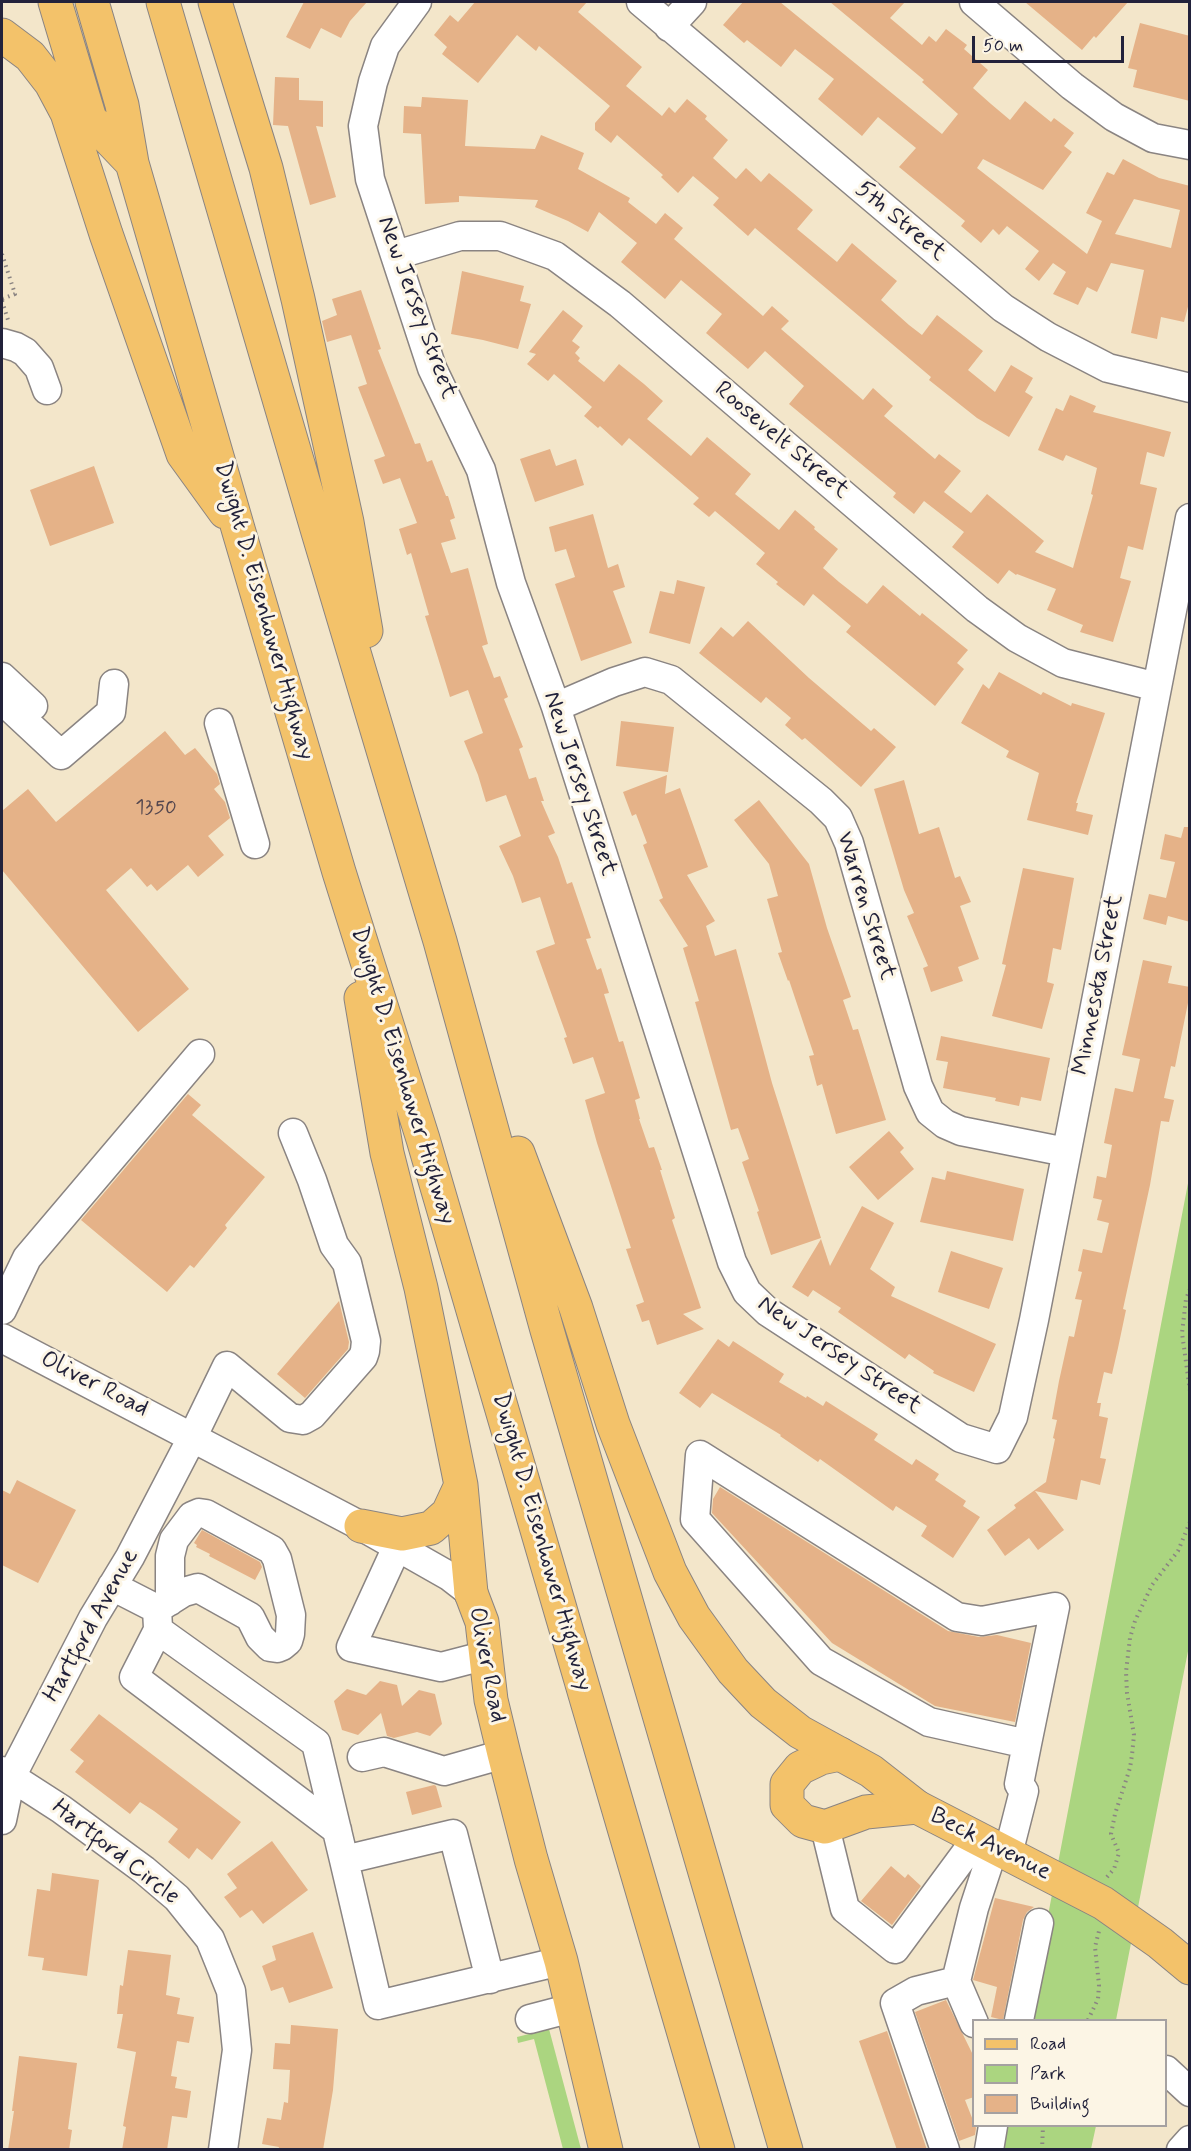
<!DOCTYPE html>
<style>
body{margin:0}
#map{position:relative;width:1191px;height:2151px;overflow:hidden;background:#f3e6ca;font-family:Mynerve,sans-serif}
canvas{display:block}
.frame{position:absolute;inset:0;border:3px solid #22223b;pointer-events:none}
.legend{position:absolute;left:972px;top:2019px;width:195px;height:108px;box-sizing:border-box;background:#fcf5e5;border:2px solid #a5a1a1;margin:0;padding:8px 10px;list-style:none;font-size:18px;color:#22223b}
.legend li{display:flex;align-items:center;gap:12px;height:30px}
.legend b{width:30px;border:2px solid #a5a1a1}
.scale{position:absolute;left:972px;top:36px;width:152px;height:27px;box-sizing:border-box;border:3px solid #22223b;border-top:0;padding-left:8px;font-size:18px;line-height:21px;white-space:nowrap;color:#22223b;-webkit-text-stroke:4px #fcf5e5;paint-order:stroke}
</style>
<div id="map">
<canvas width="1191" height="2151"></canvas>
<div class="frame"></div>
<ul class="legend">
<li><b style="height:8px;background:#f3c26a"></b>Road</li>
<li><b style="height:16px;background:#abd580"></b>Park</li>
<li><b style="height:16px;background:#e5b288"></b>Building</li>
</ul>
<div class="scale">50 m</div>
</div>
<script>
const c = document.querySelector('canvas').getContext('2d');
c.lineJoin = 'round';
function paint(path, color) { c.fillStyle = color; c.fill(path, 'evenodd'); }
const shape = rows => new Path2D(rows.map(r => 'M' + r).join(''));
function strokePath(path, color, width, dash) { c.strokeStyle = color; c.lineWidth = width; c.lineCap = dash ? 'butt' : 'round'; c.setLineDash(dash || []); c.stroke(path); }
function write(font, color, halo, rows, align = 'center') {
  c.font = font + ' Mynerve,sans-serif'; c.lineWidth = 6; c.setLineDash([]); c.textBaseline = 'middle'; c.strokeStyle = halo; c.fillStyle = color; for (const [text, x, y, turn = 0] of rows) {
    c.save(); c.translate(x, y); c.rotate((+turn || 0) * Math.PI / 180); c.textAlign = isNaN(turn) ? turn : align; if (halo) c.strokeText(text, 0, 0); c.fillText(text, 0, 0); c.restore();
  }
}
const green = shape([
 [1189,1178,1189,1646,1116,2020,1028,2020],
 [549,2029,581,2149,563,2149,534,2039,518,2043,517,2037],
 [1007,2126,1096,2126,1091,2149,1003,2150]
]);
const building = shape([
 [304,2,367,2,350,21,341,38,321,28,310,49,286,37],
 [475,2,587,2,578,12,642,67,626,86,662,116,669,107,675,113,687,99,707,116,705,119,728,140,713,158,736,179,746,168,761,182,769,173,793,193,813,210,797,229,837,262,852,243,873,261,897,281,881,300,909,325,922,335,937,315,964,336,983,351,968,370,995,392,1011,365,1033,378,1025,392,1033,397,1009,437,977,418,929,380,931,377,755,228,748,236,713,205,719,198,693,176,678,193,661,177,663,175,617,135,611,143,595,130,595,123,610,106,539,46,536,51,517,35,478,83,442,54,447,47,434,35,450,15,458,22],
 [743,2,780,2,942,134,958,114,922,82,924,80,830,2,905,2,890,18,922,45,929,36,936,42,946,29,967,45,964,49,988,70,973,88,991,104,1010,120,1025,101,1051,122,1054,118,1074,133,1064,146,1072,152,1043,190,983,159,977,168,1087,254,1102,221,1086,213,1107,172,1114,175,1123,159,1159,178,1190,186,1190,299,1184,322,1161,317,1157,339,1131,333,1144,270,1111,263,1097,292,1087,287,1078,305,1053,294,1066,272,1053,263,1039,281,1025,269,1039,251,1007,226,999,235,993,229,981,243,961,226,965,221,899,167,916,148,878,117,862,136,818,99,834,79,795,49,781,67,747,40,744,43,723,25],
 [1134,199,1180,210,1171,248,1115,234],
 [1025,2,1128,2,1096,38,1094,36,1082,50],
 [1140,23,1190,36,1190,101,1133,87,1137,70,1128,68],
 [275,77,299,78,299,100,323,101,323,127,316,126,336,197,310,205,288,126,273,125],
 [422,97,468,100,465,146,535,149,541,135,584,153,578,169,630,198,628,202,656,224,665,213,683,228,674,239,763,316,772,306,789,321,781,329,795,341,863,400,873,388,893,406,884,416,935,459,939,454,961,471,944,492,971,513,987,494,1044,541,1035,552,1073,568,1093,495,1091,494,1097,468,1066,455,1063,461,1038,450,1056,408,1063,411,1070,395,1096,406,1093,412,1171,432,1164,457,1147,452,1140,484,1157,488,1143,550,1128,546,1120,578,1131,581,1113,642,1080,632,1083,625,1047,610,1056,589,1017,574,1016,575,1009,570,998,584,952,547,964,532,924,501,914,514,893,497,896,493,789,404,804,386,765,351,748,369,706,333,722,314,681,280,665,299,621,262,637,243,599,212,588,232,568,221,535,207,538,200,459,196,459,202,425,204,421,134,403,133,404,106,421,107],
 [462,271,524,286,520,301,531,304,518,349,483,340,451,334],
 [361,290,381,349,378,350,415,444,420,443,427,462,432,460,446,496,448,496,455,518,450,520,456,539,441,543,451,573,468,568,488,644,482,646,494,678,500,676,508,697,504,699,523,747,519,749,529,779,536,777,544,801,541,801,555,833,548,836,558,857,567,884,572,882,591,938,586,939,597,970,601,968,609,993,604,994,619,1042,623,1041,640,1098,635,1100,640,1119,639,1119,649,1148,654,1147,662,1170,660,1170,675,1218,672,1220,701,1308,683,1314,704,1329,657,1345,649,1320,642,1322,636,1305,644,1302,626,1249,631,1248,597,1143,585,1100,605,1093,593,1057,573,1064,564,1038,567,1037,536,951,555,944,540,897,522,903,513,876,499,846,521,836,506,795,486,802,478,775,464,741,483,733,468,690,450,697,443,674,425,616,429,615,411,553,407,555,399,529,417,523,400,478,383,484,374,460,385,456,358,387,367,384,351,335,327,342,322,321,337,315,332,299],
 [563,310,583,326,572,341,580,347,575,353,580,358,578,361,604,382,619,364,644,384,663,401,647,419,691,456,707,437,751,474,735,494,779,530,795,510,815,527,814,529,838,549,823,568,839,582,867,604,883,585,920,616,922,613,968,650,957,663,964,669,935,706,846,632,851,626,813,594,804,606,776,584,778,582,756,564,765,553,715,511,709,517,693,504,699,498,629,438,622,446,600,426,598,428,584,416,592,407,554,374,548,381,527,364,536,354,529,352],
 [550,449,556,466,576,459,584,485,535,502,520,459],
 [94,466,114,523,50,546,30,490],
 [593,514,608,568,618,564,625,587,613,591,632,643,581,661,555,584,575,577,566,549,555,552,549,527],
 [677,580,705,587,690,644,649,633,660,591,674,594],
 [748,621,809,678,871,731,874,728,896,747,861,787,805,738,802,740,785,725,791,718,766,697,761,703,699,653,721,627,733,637],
 [999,672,1041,695,1043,692,1071,706,1072,703,1105,713,1076,803,1078,803,1076,811,1093,815,1088,835,1027,820,1039,773,1006,757,1009,751,961,723,983,684,989,689],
 [621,721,674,727,668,772,616,766],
 [165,731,185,755,195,748,217,774,220,784,214,789,225,802,230,818,208,836,224,855,198,877,188,865,157,891,151,884,147,887,131,868,106,890,189,989,138,1032,2,870,2,811,28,789,56,822],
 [667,775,665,794,680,788,708,867,687,875,715,921,706,926,715,956,736,949,772,1083,821,1238,771,1255,757,1212,759,1211,742,1162,749,1159,738,1128,731,1130,695,1002,699,1001,683,948,688,946,659,900,663,898,643,845,647,843,636,814,632,816,623,792],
 [904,780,919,834,939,827,955,878,960,876,971,902,960,906,979,959,958,967,963,981,931,992,923,968,928,966,907,916,914,913,904,890,874,789],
 [759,800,809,864,827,928,851,997,843,1000,853,1030,858,1029,886,1120,836,1134,822,1084,817,1086,809,1056,814,1055,789,980,788,981,778,953,782,952,767,899,778,896,769,864,734,820],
 [1184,827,1190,827,1190,922,1168,916,1166,925,1143,919,1149,894,1166,898,1175,862,1160,859,1165,834,1181,838],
 [1023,868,1074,878,1061,950,1053,948,1047,982,1054,984,1042,1029,992,1016,1006,965,1002,964],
 [1143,960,1172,966,1168,983,1190,987,1190,993,1175,1067,1171,1066,1164,1098,1174,1100,1169,1122,1161,1121,1150,1185,1123,1309,1126,1310,1118,1348,1112,1374,1104,1372,1097,1403,1101,1403,1099,1416,1108,1418,1100,1458,1106,1459,1100,1485,1081,1480,1077,1500,1035,1491,1064,1530,1038,1550,1029,1538,1005,1556,987,1530,1016,1508,1014,1505,1046,1482,1055,1439,1053,1438,1057,1420,1052,1419,1059,1381,1069,1336,1074,1337,1082,1300,1075,1299,1082,1272,1078,1271,1083,1249,1102,1253,1109,1223,1097,1220,1102,1200,1093,1198,1097,1176,1106,1178,1112,1145,1104,1143,1115,1088,1133,1092,1140,1059,1122,1055],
 [941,1036,1050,1058,1041,1101,1021,1097,1019,1106,995,1101,996,1098,943,1088,948,1062,936,1060],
 [188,1094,201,1105,192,1115,265,1177,225,1225,227,1228,194,1268,190,1265,167,1292,81,1220],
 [889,1131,904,1148,900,1152,914,1169,878,1200,849,1167],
 [947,1171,1024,1189,1013,1241,920,1222,932,1177,945,1180],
 [862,1206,894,1223,870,1269,895,1287,891,1296,996,1344,974,1392,933,1373,934,1371,909,1354,905,1359,838,1312,841,1308,813,1290,808,1297,792,1287,821,1239,830,1266],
 [951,1251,1003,1268,989,1309,938,1292],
 [339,1301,349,1342,348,1349,305,1398,277,1374],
 [718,1339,729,1347,733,1341,784,1374,779,1382,806,1398,807,1396,823,1406,826,1401,878,1434,874,1440,912,1465,916,1459,939,1474,935,1480,966,1501,963,1506,980,1517,953,1558,921,1536,927,1526,896,1506,893,1511,820,1459,818,1462,780,1436,781,1435,712,1393,700,1408,679,1393],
 [17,1480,76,1510,38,1583,2,1565,2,1490,10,1494],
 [720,1487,948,1631,979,1637,997,1635,1031,1643,1015,1722,935,1706,832,1643,712,1513,713,1499],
 [202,1530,260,1562,262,1567,255,1580,209,1556,210,1554,196,1547,197,1545,194,1543],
 [380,1681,397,1685,402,1706,419,1690,435,1694,442,1724,430,1736,417,1732,394,1738,387,1736,381,1713,358,1735,342,1730,334,1701,347,1689,366,1695],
 [99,1714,241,1822,212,1860,197,1848,189,1859,168,1842,178,1829,154,1811,140,1802,130,1814,75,1772,84,1761,70,1750],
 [434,1785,436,1786,442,1807,412,1815,406,1792],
 [272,1841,308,1890,263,1924,252,1910,240,1918,224,1897,237,1888,227,1874],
 [891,1866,905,1878,908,1874,921,1886,892,1925,861,1901],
 [52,1873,99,1880,87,1976,42,1970,44,1958,28,1956,37,1889,50,1891],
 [995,1898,1034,1907,1027,1912,1023,1920,1003,2020,991,2017,997,1987,973,1980],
 [313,1932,333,1988,289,2003,283,1987,271,1991,262,1966,276,1960,272,1946],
 [128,1950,171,1955,166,1995,180,1998,177,2014,194,2017,189,2043,177,2041,171,2076,177,2077,175,2088,191,2091,187,2118,172,2116,167,2150,122,2150,126,2127,123,2126,136,2052,117,2048,123,2014,117,2014,120,1985,123,1986],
 [946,2000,974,2057,974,2097,965,2100,976,2128,975,2135,959,2141,915,2012],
 [291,2025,338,2029,333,2090,323,2150,278,2150,279,2147,262,2144,267,2118,281,2120,284,2102,288,2103,290,2070,273,2069,275,2043,290,2044],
 [887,2031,927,2150,897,2150,859,2041],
 [19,2056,77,2063,68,2129,72,2130,69,2150,8,2150,14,2111,12,2111]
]);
const path = shape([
 [2,254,15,294,2,299],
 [2,301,8,320],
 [1190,1289,1186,1299,1182,1333,1190,1391],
 [1107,1877,1114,1869,1119,1853,1111,1834,1115,1814,1130,1768,1132,1755,1134,1735,1127,1693,1126,1672,1130,1638,1135,1621,1152,1585,1178,1551,1190,1522],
 [1088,2020,1098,1999,1099,1985,1095,1947,1099,1931],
 [1042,2150,1043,2126]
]);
const minor = shape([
 [417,2,385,46,373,82,363,126,370,179,432,368,481,470,511,583,556,707,732,1262,747,1292,768,1312,961,1438,997,1449,1013,1417,1034,1320,1190,518],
 [641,2,1003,308,1048,337,1108,368,1190,388],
 [974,2,1072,86,1114,117,1153,138,1190,145],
 [669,27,692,2],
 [396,255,460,236,500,236,555,256,620,304,977,609,1017,638,1063,663,1157,687],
 [2,343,16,347,25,352,39,368,47,390],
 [2,677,33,706],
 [2,700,61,755,111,712,114,684],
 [556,707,614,682,645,672,671,680,821,801,838,818,849,843,918,1086,930,1112,945,1124,961,1131,1066,1152],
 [219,723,255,844],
 [2,1310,27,1258,200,1054],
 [2,1338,361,1526,449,1576,471,1593],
 [397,1547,351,1647,441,1667,487,1655],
 [112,1586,157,1609,158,1628],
 [157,1609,184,1592,198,1588,250,1617,260,1637,270,1647,277,1648,282,1646,288,1641,290,1634,291,1615,277,1559,272,1550,206,1514,199,1513,192,1516,174,1540,170,1556,170,1601],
 [362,1757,384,1752,444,1771,504,1754],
 [2,1771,61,1809,144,1870,177,1898,210,1939,231,1991,237,2050,223,2150],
 [2,1820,11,1777,93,1618,130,1557,193,1436,227,1366,290,1418,303,1420,312,1415,363,1357,365,1351,366,1341,347,1263,334,1245,312,1180,293,1133],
 [825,1827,845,1909,895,1949,977,1838],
 [337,1830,134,1677,158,1630,316,1743,344,1860,378,2005,561,1961],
 [1008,1854,1024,1791,1019,1784,1027,1744,1055,1607,982,1621,957,1617,700,1455,695,1519,821,1661,929,1722,1027,1744],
 [344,1860,453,1834,490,1979],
 [956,1981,974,2023],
 [530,2019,572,2008],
 [1019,2020,1039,1923],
 [1166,2070,1190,2092],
 [945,2150,895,2003,916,1991,956,1981,974,1908,994,1847],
 [989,2150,993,2126],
 [1181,2150,1190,2140]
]);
const major = shape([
 [471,1593,482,1622,491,1700,504,1754,531,1859,561,1961,606,2150],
 [840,1754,821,1758,800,1768,787,1784,787,1805,803,1821,825,1827,866,1812,917,1807,1103,1903,1160,1943,1190,1968]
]);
const highway = shape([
 [55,2,90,119,132,163],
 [92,2,122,105,132,163,239,532,339,872,423,1139,718,2150],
 [163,2,318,532,440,941,547,1330,786,2150],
 [215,2,266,168,298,299,347,522,366,631],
 [2,35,30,56,51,83,67,113,106,234,183,454,225,512],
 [361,998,387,1153,421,1288,461,1485,471,1593],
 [518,1153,576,1308,613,1424,670,1572,694,1617,733,1671,763,1703,800,1732,871,1771,917,1807],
 [361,1526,402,1534,431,1528,448,1513,461,1485]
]);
const numberNames = [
 ["1350",156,809]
];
const streetNames = [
 ["5th Street",900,222,40],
 ["New Jersey Street",416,308,70],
 ["Roosevelt Street",781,441,40],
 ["Dwight D. Eisenhower Highway",263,611,74],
 ["New Jersey Street",579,784,72],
 ["Warren Street",865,906,73],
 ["Minnesota Street",1099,985,-79],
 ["Dwight D. Eisenhower Highway",402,1076,73],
 ["New Jersey Street",839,1356,34],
 ["Oliver Road",94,1385,27],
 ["Dwight D. Eisenhower Highway",541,1542,74],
 ["Hartford Avenue",92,1626,-61],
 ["Oliver Road",486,1665,79],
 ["Beck Avenue",990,1845,27],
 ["Hartford Circle",115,1853,38]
];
paint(green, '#abd580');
paint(building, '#e5b288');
strokePath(minor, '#8a8482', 31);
strokePath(major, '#8a8482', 35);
strokePath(highway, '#8a8482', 35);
strokePath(path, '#8a8482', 4, [1.5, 4.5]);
strokePath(minor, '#fff', 28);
strokePath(major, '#f3c26a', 33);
strokePath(highway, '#f3c26a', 33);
write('21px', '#53464e', null, numberNames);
write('24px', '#22223b', '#fcf5e5', streetNames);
</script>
